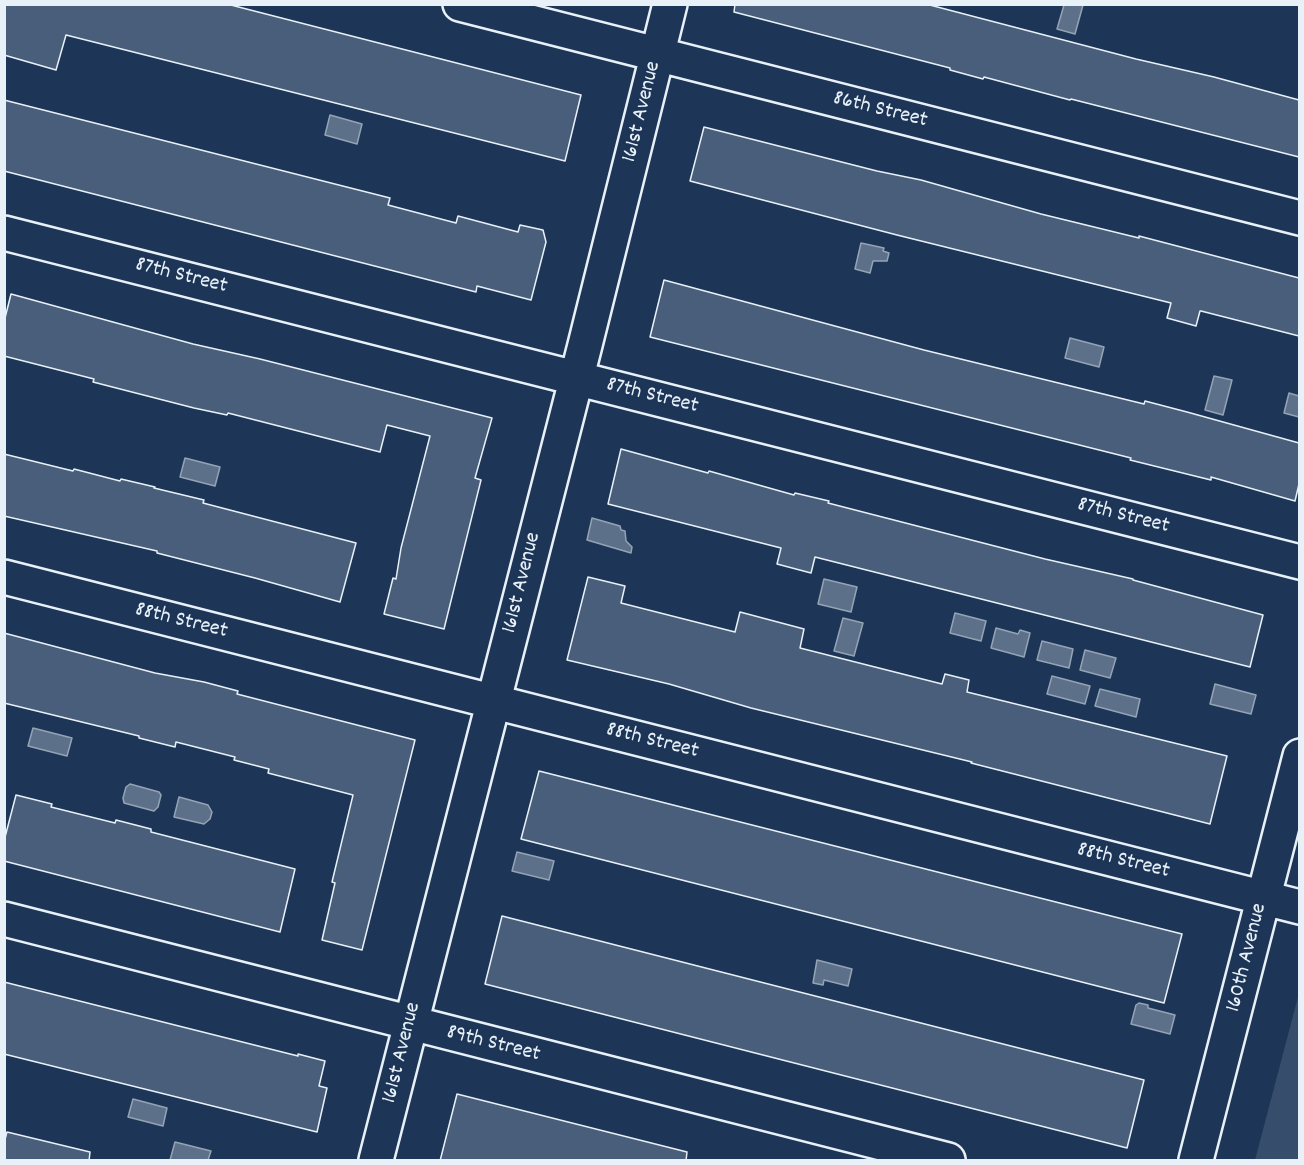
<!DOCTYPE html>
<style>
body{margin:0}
#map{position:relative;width:1304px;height:1165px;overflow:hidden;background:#1d3557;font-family:Dekko,sans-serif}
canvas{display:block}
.frame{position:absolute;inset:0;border:6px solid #e8f1f8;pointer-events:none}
</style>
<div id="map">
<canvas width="1304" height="1165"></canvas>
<div class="frame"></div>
</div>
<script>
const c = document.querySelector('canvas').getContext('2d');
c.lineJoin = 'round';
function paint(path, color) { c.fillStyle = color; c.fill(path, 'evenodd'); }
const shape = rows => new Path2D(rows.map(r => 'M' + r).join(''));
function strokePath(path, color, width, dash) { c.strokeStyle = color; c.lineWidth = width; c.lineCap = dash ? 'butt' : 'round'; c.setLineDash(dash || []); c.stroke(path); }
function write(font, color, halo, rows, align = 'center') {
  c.font = font + ' Dekko,sans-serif'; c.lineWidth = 4.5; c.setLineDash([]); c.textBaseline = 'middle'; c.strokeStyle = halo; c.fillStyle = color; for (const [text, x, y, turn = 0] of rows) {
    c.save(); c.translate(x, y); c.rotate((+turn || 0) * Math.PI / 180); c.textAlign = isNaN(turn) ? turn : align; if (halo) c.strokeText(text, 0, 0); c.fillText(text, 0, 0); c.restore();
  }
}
const green = shape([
 [1299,993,1299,1160,1255,1160]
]);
const water = shape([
 [1064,5,1083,5,1075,34,1057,29,1064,5],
 [330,115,362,124,357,144,325,135,330,115],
 [861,243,884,248,883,251,889,253,887,261,873,261,870,273,855,269,861,243],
 [1070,338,1104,347,1099,367,1065,358,1070,338],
 [1214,376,1232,380,1223,415,1205,410,1214,376],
 [1289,393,1299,396,1299,417,1284,413,1289,393],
 [185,458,220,467,215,486,180,477,185,458],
 [592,518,620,526,621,530,625,531,626,541,632,547,631,553,587,540,592,518],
 [824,579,857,587,851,612,818,604,824,579],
 [955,613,986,621,981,641,950,633,955,613],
 [843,618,863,623,854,656,834,651,843,618],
 [996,628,1018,634,1020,630,1030,633,1024,657,991,648,996,628],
 [1042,641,1073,649,1069,668,1037,660,1042,641],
 [1085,650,1116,658,1110,678,1080,670,1085,650],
 [1052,676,1090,686,1085,704,1047,694,1052,676],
 [1215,684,1256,695,1251,714,1210,704,1215,684],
 [1100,689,1140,699,1136,717,1095,706,1100,689],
 [33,728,72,738,67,756,28,746,33,728],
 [130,784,159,792,161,795,158,807,154,811,124,803,123,798,126,787,130,784],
 [179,797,208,805,212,812,210,819,204,824,174,817,179,797],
 [517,852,554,861,549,880,512,871,517,852],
 [817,960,852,969,848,986,824,980,823,985,813,983,817,960],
 [1139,1003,1148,1005,1148,1008,1175,1015,1170,1034,1131,1024,1136,1005,1139,1003],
 [133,1099,167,1108,163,1126,128,1117,133,1099],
 [175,1142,211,1151,208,1160,170,1160,175,1142]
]);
const building = shape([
 [4,4,227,4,581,95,565,161,66,35,56,70,4,55,4,4],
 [735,4,926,4,1136,59,1214,77,1299,100,1299,157,1071,99,1070,100,984,77,983,79,950,70,950,68,734,12,735,4],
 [4,100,390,198,388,205,456,223,458,216,518,232,520,225,543,230,546,242,531,300,477,286,476,292,4,171,4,100],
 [704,127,877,171,921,180,1041,214,1139,238,1139,236,1299,278,1299,336,1201,311,1200,311,1196,326,1167,318,1171,303,897,235,690,181,704,127],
 [664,280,924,350,1144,404,1145,401,1187,412,1299,443,1299,484,1295,501,1211,477,1211,480,1130,460,1131,458,650,337,664,280],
 [11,294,193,344,260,359,492,418,475,478,481,480,444,629,384,614,393,578,396,579,401,548,430,436,387,425,380,452,228,413,227,415,194,408,93,382,94,379,4,356,4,322,11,294],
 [621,449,708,473,709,471,794,495,795,493,829,501,828,503,1045,559,1133,579,1133,580,1263,615,1250,667,815,557,811,573,777,564,781,548,608,504,621,449],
 [4,454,73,471,74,469,120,481,121,479,155,487,154,488,204,500,203,503,356,543,340,602,255,578,157,553,157,551,4,516,4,454],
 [588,577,625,586,621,603,735,632,740,612,804,629,800,648,942,684,945,674,969,680,967,692,1227,756,1210,824,971,763,972,762,751,708,669,684,567,660,588,577],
 [4,633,155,673,204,682,238,691,237,694,415,740,362,950,322,940,335,883,332,882,353,795,268,773,269,769,234,760,235,757,176,742,175,747,139,738,139,736,4,703,4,633],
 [539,771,1182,934,1164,1003,521,839,539,771],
 [16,795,52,804,51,807,115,823,116,820,151,829,151,832,295,869,280,932,4,861,4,841,16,795],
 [502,916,1144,1080,1127,1148,485,984,502,916],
 [4,982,298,1056,298,1054,325,1061,319,1086,327,1088,317,1132,4,1054,4,982],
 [457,1094,687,1152,686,1161,440,1161,457,1094],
 [7,1132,90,1152,89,1161,4,1161,4,1143,7,1132]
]);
const street = shape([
 [460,4,1300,218],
 [4,233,1300,562],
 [4,577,1300,907],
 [4,919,948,1160],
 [376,1160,584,349,670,4],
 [1196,1160,1300,756]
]);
const streetNames = [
 ["86th Street",880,111,14],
 ["161st Avenue",643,112,-76],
 ["87th Street",181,277,14],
 ["87th Street",652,397,14],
 ["87th Street",1123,517,14],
 ["161st Avenue",523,583,-76],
 ["88th Street",181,622,14],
 ["88th Street",652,742,14],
 ["88th Street",1123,862,14],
 ["160th Avenue",1248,958,-76],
 ["89th Street",493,1045,14],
 ["161st Avenue",403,1053,-76]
];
paint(green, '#374d6c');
paint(water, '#5d7089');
strokePath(water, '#95a4b5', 1.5);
paint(building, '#495e7a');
strokePath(building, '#e8f1f8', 1.5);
strokePath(street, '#e8f1f8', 38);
strokePath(street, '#1d3557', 33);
write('22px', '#e8f1f8', '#1d3557', streetNames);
</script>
